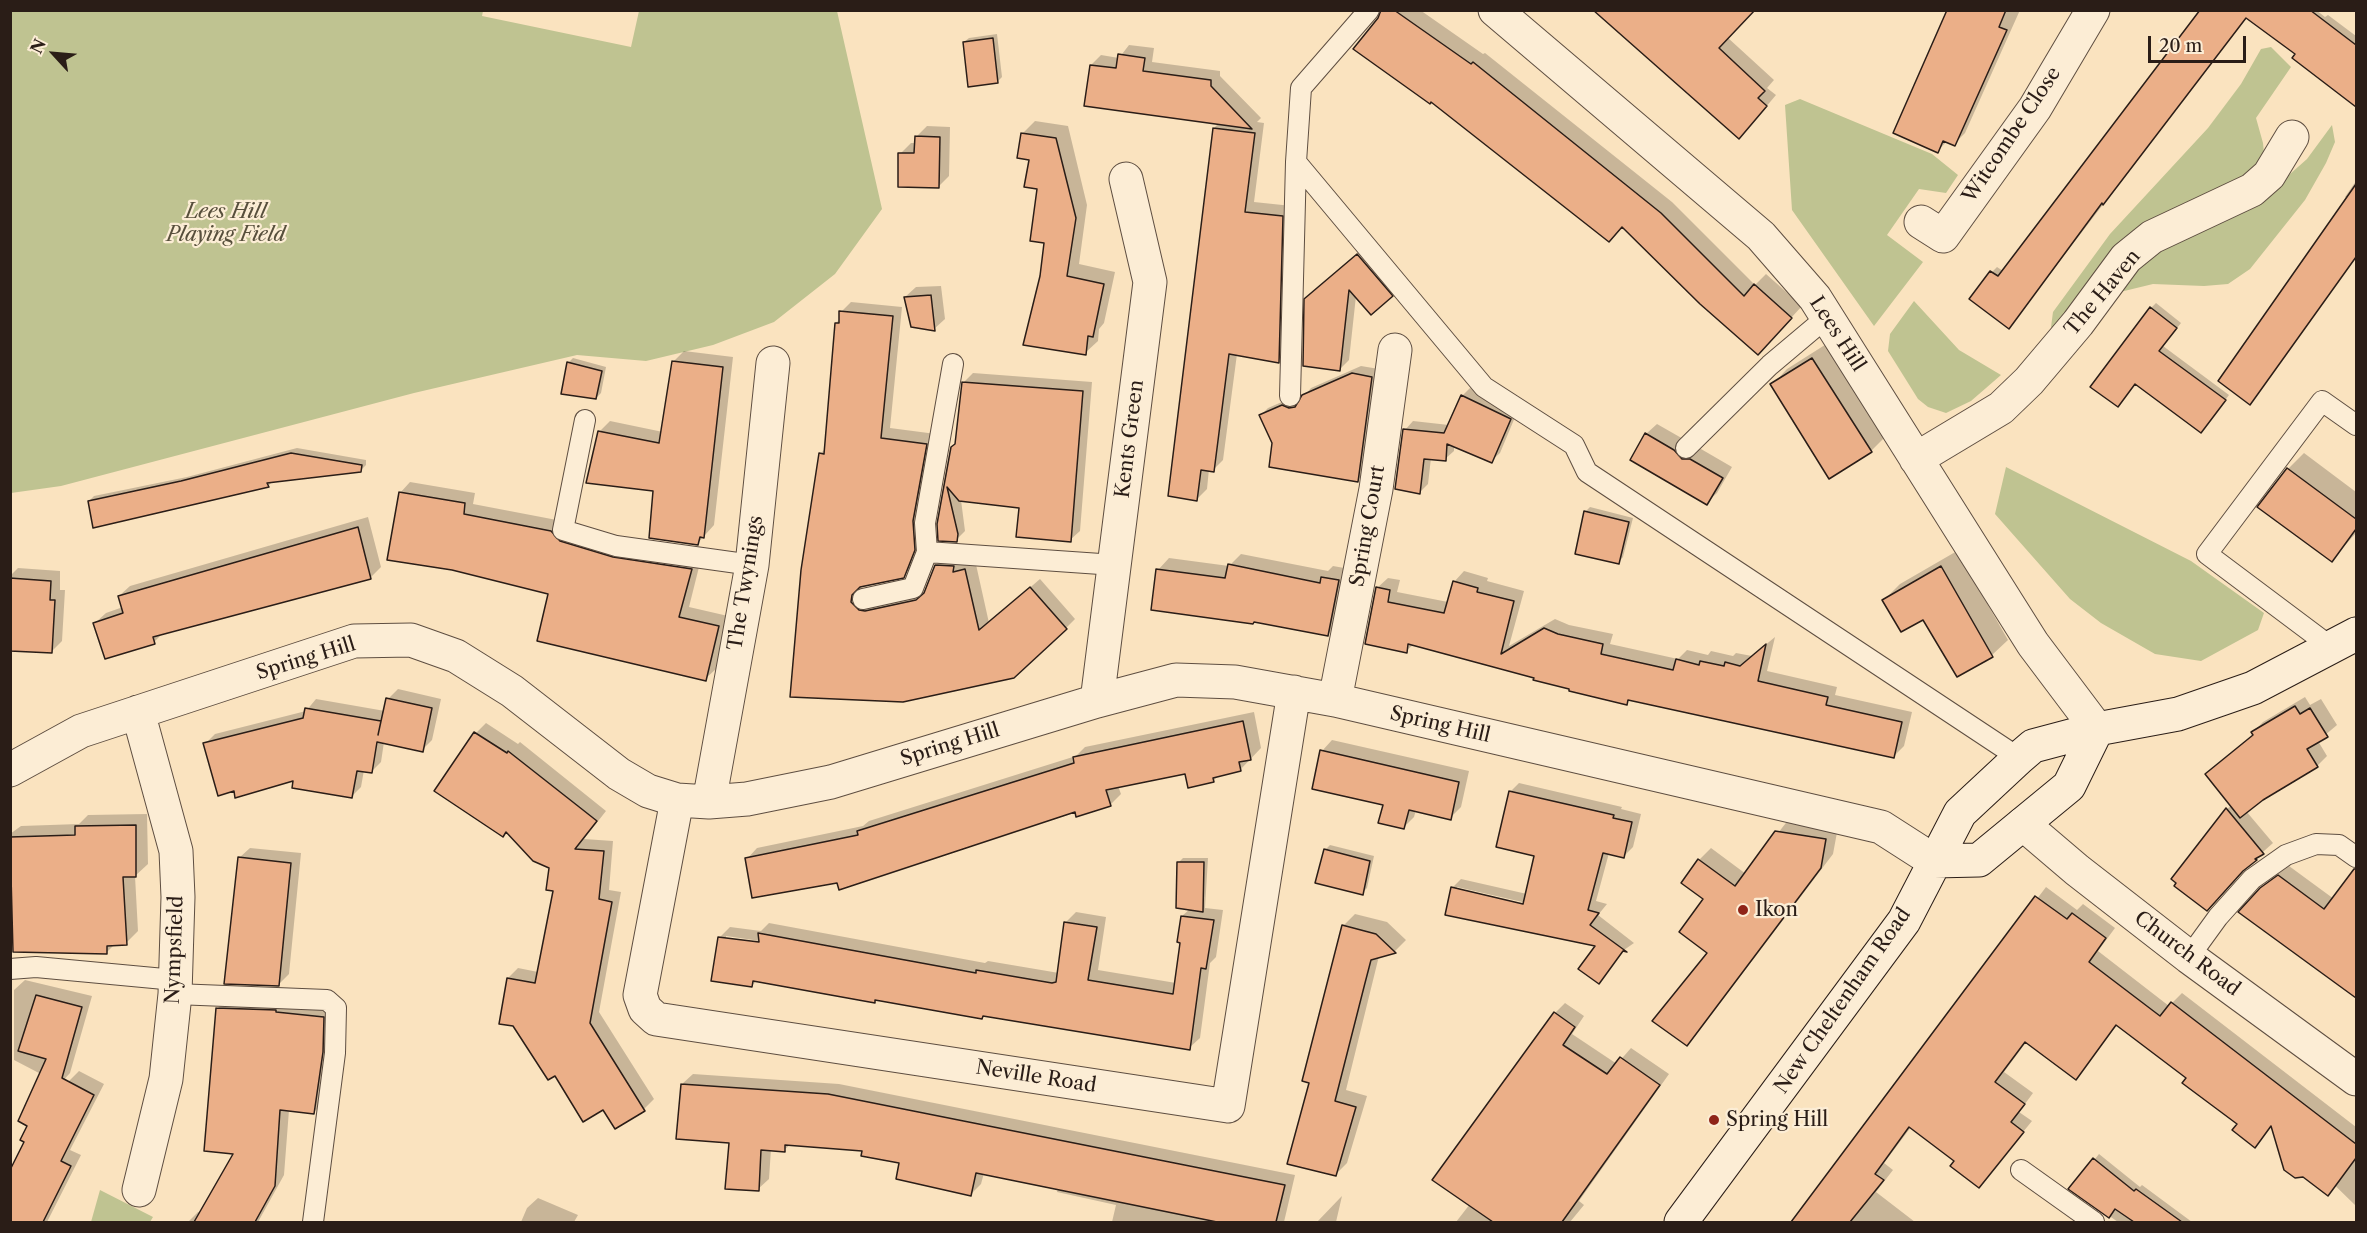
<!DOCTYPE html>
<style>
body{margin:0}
#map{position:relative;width:2367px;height:1233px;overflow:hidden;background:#fae3bf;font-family:"Libre Caslon Text",serif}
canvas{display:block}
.frame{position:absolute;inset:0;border:12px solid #2a1d17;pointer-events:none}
.north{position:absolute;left:24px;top:24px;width:60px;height:60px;-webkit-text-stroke:4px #fcedd5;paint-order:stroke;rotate:296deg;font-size:16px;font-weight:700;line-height:24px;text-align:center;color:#2a1d17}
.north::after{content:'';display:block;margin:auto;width:21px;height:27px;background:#2a1d17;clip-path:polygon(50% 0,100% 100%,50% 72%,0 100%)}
.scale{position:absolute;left:2148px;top:36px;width:98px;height:27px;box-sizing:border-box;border:3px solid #2a1d17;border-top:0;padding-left:8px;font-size:18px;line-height:21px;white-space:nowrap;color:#2a1d17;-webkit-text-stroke:4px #fcedd5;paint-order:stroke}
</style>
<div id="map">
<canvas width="2367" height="1233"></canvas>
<div class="frame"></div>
<div class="north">N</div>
<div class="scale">20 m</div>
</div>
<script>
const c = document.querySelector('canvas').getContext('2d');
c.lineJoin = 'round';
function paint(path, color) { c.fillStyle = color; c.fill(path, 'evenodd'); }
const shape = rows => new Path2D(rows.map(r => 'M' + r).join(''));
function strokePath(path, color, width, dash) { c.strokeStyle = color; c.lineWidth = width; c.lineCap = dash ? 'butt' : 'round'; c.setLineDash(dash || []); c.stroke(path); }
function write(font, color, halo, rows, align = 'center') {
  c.font = font + ' "Libre Caslon Text",serif'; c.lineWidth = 4.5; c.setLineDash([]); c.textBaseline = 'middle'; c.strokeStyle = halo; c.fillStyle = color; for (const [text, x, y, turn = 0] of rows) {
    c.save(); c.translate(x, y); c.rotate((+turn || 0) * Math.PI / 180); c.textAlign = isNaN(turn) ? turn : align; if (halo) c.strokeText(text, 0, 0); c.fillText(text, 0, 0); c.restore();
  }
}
const green = shape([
 [10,11,483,11,482,16,631,47,639,11,837,11,882,209,835,274,774,322,713,345,646,361,577,355,414,393,61,486,11,493],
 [2271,47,2291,67,2256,118,2263,143,2264,153,2260,163,2057,331,2051,327,2053,312,2110,234,2208,128,2241,84,2261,49],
 [1800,99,1932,154,1958,175,1946,193,1919,189,1887,235,1923,262,1874,326,1792,210,1785,105],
 [2332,125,2335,142,2326,163,2305,200,2250,269,2228,284,2204,286,2153,284,2116,293,2138,266,2165,243,2272,190,2307,159],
 [1914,301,1959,350,2001,375,1971,401,1946,413,1928,407,1918,399,1888,351,1890,334],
 [2006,467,2191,561,2264,613,2258,630,2201,661,2155,654,2101,623,2070,599,1995,514],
 [100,1190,153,1217,150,1222,91,1222]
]);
const shadow = shape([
 [1381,10,1420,10,1483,54,1485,53,1672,202,1755,285,1766,274,1802,306,1769,342,1623,226,1609,240,1431,101,1380,18],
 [1948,10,2020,10,1965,133,1954,144,1947,141,1938,151],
 [2202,10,2316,10,2325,17,2328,15,2356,36,2356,99,2247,16,2014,321,1992,272,1997,267,2003,271],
 [1614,27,1727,37,1774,80,1767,88,1776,95,1749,127],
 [997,34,1002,77,997,82,964,42,969,38],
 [1129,45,1154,48,1152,62,1220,71,1220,76,1261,118,1257,122,1264,123,1254,202,1292,206,1288,351,1278,361,1237,354,1223,460,1213,470,1209,469,1207,489,1197,499,1214,128,1219,123,1091,65,1101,55,1119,58],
 [1035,121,1068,126,1087,205,1079,264,1115,272,1104,323,1099,329,1098,341,1085,353,1042,276,1046,242,1039,188,1022,134],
 [927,126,950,127,949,176,938,187,900,154,911,143,916,143,916,137],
 [2356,181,2356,250,2342,271,2345,272,2250,403,2304,263,2302,261,2348,199,2345,197],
 [1367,245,1401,286,1392,295,1356,296,1349,360,1339,370,1316,289],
 [941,286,945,319,934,329,905,297,916,287],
 [851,302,902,307,890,428,936,434,924,539,913,566,903,576,861,587,863,597,876,602,926,591,936,565,946,555,975,560,989,623,1040,579,1075,619,1066,628,791,696,820,454,826,448,836,323,840,319,841,312],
 [2156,303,2181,323,2163,346,2229,395,2206,426,2136,383,2123,400,2151,308],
 [1828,343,1886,436,1871,451,1772,385,1787,369],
 [684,351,733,357,714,525,697,544,654,489,599,432,610,421,663,432,673,362],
 [573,358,606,367,601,393,596,398,568,363],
 [1361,366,1379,369,1365,473,1357,481,1274,443,1261,415,1268,408,1291,398,1301,400,1311,388],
 [973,373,1092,382,1080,531,1070,540,1020,506,961,500,965,531,956,540,939,524,956,444,963,383],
 [1470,388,1518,410,1500,453,1491,461,1454,445,1454,451,1445,459,1431,458,1428,484,1420,492,1405,430,1413,421,1449,425,1462,396],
 [1657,424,1685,440,1693,449,1701,449,1732,467,1717,493,1706,503,1646,434],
 [297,448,366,460,366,465,361,470,273,481,268,486,89,501,94,496,187,477],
 [2304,453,2356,492,2356,533,2332,560,2288,469],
 [410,482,475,493,473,504,562,521,570,531,701,559,689,607,728,616,716,669,705,679,550,592,400,493],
 [1590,507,1633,518,1623,557,1619,562,1585,512],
 [368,517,381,567,370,578,164,632,154,642,95,623,106,613,123,607,119,596,130,586],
 [1957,551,2008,640,1992,655,1924,618,1884,600,1900,584],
 [1241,554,1328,571,1333,566,1350,569,1339,623,1328,634,1158,570,1169,558,1229,566],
 [18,568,60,571,60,590,65,590,62,641,51,652,10,649,10,576],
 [1464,571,1488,578,1487,581,1524,591,1509,646,1555,619,1569,625,1613,634,1610,644,1678,659,1687,650,1708,655,1711,651,1733,656,1736,653,1752,656,1775,637,1767,671,1837,687,1835,695,1912,712,1904,746,1894,756,1630,699,1626,703,1414,644,1406,651,1377,588,1388,578,1400,580,1397,592,1448,602,1454,582],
 [398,689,441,699,432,740,422,750,384,742,381,762,371,772,364,770,361,787,351,797,295,779,235,790,205,744,215,734,306,711,316,699,385,711,388,699],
 [2305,697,2310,705,2321,699,2337,725,2318,741,2327,756,2317,766,2262,799,2246,811,2273,843,2246,867,2227,809,2232,805,2207,774,2254,734,2253,732,2263,722],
 [1254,712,1261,748,1240,770,1219,775,1213,781,1186,772,1118,786,1121,794,1110,805,1076,810,839,881,747,859,757,848,863,826,869,821,1076,756,1085,747],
 [486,723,518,744,520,742,606,811,584,839,613,841,609,890,621,892,599,1012,654,1099,644,1109,615,1127,508,978,518,968,538,972,555,890,551,867,507,831,436,791,476,733],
 [1332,740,1469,771,1461,807,1450,818,1416,810,1414,817,1404,827,1384,804,1322,751],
 [1519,783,1622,807,1621,809,1641,814,1633,847,1624,856,1609,853,1596,901,1607,904,1598,915,1634,943,1624,950,1599,982,1581,969,1598,945,1447,913,1452,888,1461,879,1527,894,1536,855,1497,846,1510,792],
 [1457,887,1531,904,1530,907,1457,890],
 [147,814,148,864,135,876,138,931,126,943,115,944,107,952,10,897,10,834,21,826,79,824,88,815],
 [1789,819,1838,827,1833,854,1699,1031,1687,1044,1709,952,1699,860,1711,848,1746,874],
 [1330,845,1374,856,1367,888,1362,893,1325,850],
 [250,848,301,853,289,974,278,985,239,858],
 [1183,858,1208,858,1205,908,1223,910,1216,957,1210,963,1200,1038,1189,1048,984,1015,982,1018,877,998,875,1001,757,980,752,986,720,937,730,927,761,931,769,923,985,963,988,961,1059,973,1066,922,1076,912,1106,917,1098,970,1176,983,1182,942,1182,916,1190,909,1178,863],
 [726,936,767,942,766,945,726,939],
 [2289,866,2334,899,2356,869,2356,996,2241,912,2272,878],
 [2046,887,2077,910,2083,904,2115,928,2098,951,2169,1006,2182,993,2356,1127,2356,1206,2273,1125,2254,1146,2239,1123,2188,1078,2118,1024,2076,1078,2027,1041,2004,1072,2033,1093,2019,1112,2032,1121,1979,1186,1956,1161,1911,1127,1884,1163,1893,1170,1876,1192,1915,1222,1793,1222],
 [1355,914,1387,922,1406,940,1395,951,1379,956,1346,1090,1367,1096,1347,1163,1335,1175,1311,1081,1343,926],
 [25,980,92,996,70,1073,60,1084,14,1060,14,990],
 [227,999,333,1008,323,1103,313,1113,289,1110,284,1175,258,1222,188,1222,198,1212,201,1213,235,1153,218,1008],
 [1565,1003,1584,1016,1572,1034,1617,1064,1631,1048,1669,1074,1579,1201,1584,1205,1570,1222,1456,1222,1470,1204,1555,1013],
 [79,1071,104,1084,70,1150,81,1155,47,1222,10,1222,10,1194,68,1082],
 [693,1074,839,1084,1295,1175,1284,1222,1112,1222,1116,1205,1057,1192,1058,1188,984,1173,981,1184,971,1194,901,1162,864,1150,791,1144,784,1150,771,1149,769,1179,758,1189,730,1142,682,1084],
 [2099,1154,2140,1187,2142,1185,2192,1222,2118,1222,2071,1189],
 [1342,1196,1336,1222,1317,1222,1340,1198],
 [538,1198,578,1215,574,1222,521,1222,527,1208]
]);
const building = shape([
 [1381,10,1394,10,1471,64,1473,62,1661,213,1744,296,1754,284,1792,318,1758,355,1700,304,1622,227,1609,242,1431,102,1430,104,1353,49,1378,18,1381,10],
 [1593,10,1755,10,1719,48,1765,91,1758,98,1767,106,1739,139,1593,10],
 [1947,10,2006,10,1999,27,2007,30,1955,146,1943,141,1938,153,1893,133,1947,10],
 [2200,10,2310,10,2356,45,2356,107,2292,58,2295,54,2246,18,2103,205,2102,203,2009,329,1969,299,1990,271,1998,276,2200,10],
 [993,38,998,83,968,87,963,42,993,38],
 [1118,54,1145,58,1143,71,1211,80,1211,86,1252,129,1084,106,1090,65,1116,68,1118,54],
 [1213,128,1255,133,1245,212,1283,216,1279,363,1229,354,1214,472,1201,470,1197,501,1168,496,1213,128],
 [1021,133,1056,138,1076,218,1067,276,1104,284,1093,337,1088,336,1086,355,1023,345,1040,276,1044,243,1030,241,1037,189,1024,187,1029,160,1017,158,1021,133],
 [915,136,940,137,939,188,898,187,898,153,914,153,915,136],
 [2356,184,2356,257,2250,405,2218,381,2356,184],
 [1357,254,1393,296,1371,315,1349,290,1340,371,1303,366,1304,299,1357,254],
 [931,295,935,331,911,327,904,297,931,295],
 [2150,307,2177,328,2159,351,2226,400,2201,433,2135,384,2118,407,2090,387,2150,307],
 [839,311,893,316,881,438,927,444,913,521,915,550,904,578,860,587,852,595,851,602,859,610,865,611,916,600,924,593,935,565,954,566,953,572,965,569,979,630,1030,587,1067,629,1014,678,903,702,790,697,801,570,819,453,824,454,835,323,839,323,839,311],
 [1812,358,1872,452,1829,479,1770,384,1812,358],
 [672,361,723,367,704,538,700,537,698,545,649,538,653,491,586,483,598,431,659,443,672,361],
 [567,362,602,371,596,399,561,394,567,362],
 [1352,373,1372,377,1358,482,1269,467,1272,443,1259,415,1282,405,1289,408,1295,407,1302,395,1352,373],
 [962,382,1083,391,1071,542,1016,537,1019,508,959,501,947,487,958,534,957,542,938,541,937,524,951,447,955,444,962,382],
 [1461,395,1511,419,1492,463,1447,444,1446,461,1424,459,1420,494,1395,489,1403,429,1444,433,1461,395],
 [1645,433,1674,450,1682,459,1690,459,1723,478,1707,505,1630,460,1645,433],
 [291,453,362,465,361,472,267,483,269,487,93,528,88,501,181,481,291,453],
 [2287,468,2356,519,2356,529,2332,562,2257,507,2287,468],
 [399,492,465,503,464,514,551,531,560,541,613,557,692,569,679,617,719,626,706,681,537,641,548,594,452,570,387,560,399,492],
 [1584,511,1629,522,1619,564,1575,554,1584,511],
 [358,527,371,579,153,637,155,644,105,659,93,623,123,613,118,596,358,527],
 [1228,564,1320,583,1321,577,1339,580,1328,636,1254,622,1253,624,1151,610,1156,569,1225,578,1228,564],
 [1941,566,1993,657,1957,677,1923,620,1901,632,1882,600,1941,566],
 [10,578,51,581,50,600,55,600,52,653,10,651,10,578],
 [1453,581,1478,588,1477,592,1514,601,1501,654,1544,628,1558,634,1603,644,1601,654,1673,670,1676,659,1699,665,1700,661,1724,666,1725,662,1740,666,1766,644,1758,681,1828,697,1826,705,1902,722,1894,758,1628,700,1627,705,1569,691,1569,689,1533,680,1534,678,1408,644,1407,653,1365,644,1376,587,1390,590,1388,602,1444,613,1453,581],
 [386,698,432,708,423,752,377,742,372,773,357,771,352,798,292,788,293,781,235,798,234,791,218,796,203,743,303,718,305,708,381,721,378,735,386,698],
 [2295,706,2300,714,2310,708,2328,737,2307,749,2318,767,2263,800,2240,818,2205,774,2253,735,2251,732,2295,706],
 [1243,721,1251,760,1239,762,1241,771,1213,778,1214,782,1188,788,1185,774,1106,790,1111,806,1076,817,1075,812,839,890,837,883,752,898,745,858,858,835,857,831,1074,763,1073,757,1243,721],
 [474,732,507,753,508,751,597,821,575,849,604,851,599,899,612,902,590,1023,645,1111,615,1129,603,1110,583,1122,555,1076,548,1080,513,1026,499,1024,507,978,535,983,553,891,546,890,549,868,533,861,506,832,503,837,434,791,474,732],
 [1320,750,1459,782,1451,820,1409,810,1404,829,1378,823,1383,805,1312,789,1320,750],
 [1509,791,1614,815,1613,818,1632,822,1624,858,1603,853,1588,910,1599,913,1590,925,1627,952,1623,951,1599,984,1578,969,1595,946,1445,915,1451,887,1523,904,1534,856,1496,847,1509,791],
 [2226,808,2264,854,2255,859,2257,860,2243,871,2207,911,2174,886,2176,883,2171,879,2226,808],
 [136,825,136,877,123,877,127,945,107,946,107,954,13,952,10,837,75,835,75,826,136,825],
 [1775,831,1826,839,1821,868,1687,1046,1652,1021,1707,953,1679,932,1703,899,1681,883,1698,859,1735,886,1775,831],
 [1324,849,1370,861,1363,895,1315,883,1324,849],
 [238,857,291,863,279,986,224,984,238,857],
 [1177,862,1204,862,1203,912,1176,908,1177,862],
 [2354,869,2356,869,2356,998,2238,912,2260,888,2278,875,2324,909,2354,869],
 [2035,896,2067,919,2072,913,2106,938,2089,962,2160,1016,2171,1002,2356,1144,2356,1158,2328,1196,2303,1177,2295,1178,2284,1170,2271,1126,2255,1148,2232,1130,2237,1124,2182,1083,2186,1078,2116,1025,2076,1080,2025,1042,1995,1082,2025,1104,2011,1122,2024,1132,1979,1188,1950,1166,1954,1161,1909,1127,1875,1174,1884,1180,1850,1222,1791,1222,2035,896],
 [1181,916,1214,920,1206,969,1201,968,1190,1050,983,1016,982,1019,875,1000,875,1003,753,981,752,987,711,981,718,937,759,942,758,933,976,973,976,970,1052,983,1056,982,1064,922,1097,927,1088,980,1173,994,1180,943,1177,942,1181,916],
 [1342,925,1376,934,1396,953,1371,960,1365,983,1335,1101,1356,1107,1336,1176,1287,1164,1309,1083,1302,1081,1342,925],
 [36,995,82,1007,62,1078,94,1095,61,1161,71,1166,43,1222,10,1222,10,1170,24,1142,20,1140,27,1126,18,1121,46,1059,18,1051,36,995],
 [216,1008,276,1010,276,1012,324,1017,323,1052,314,1114,280,1110,275,1186,255,1222,194,1222,233,1154,204,1151,216,1008],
 [1554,1012,1575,1027,1563,1045,1607,1074,1620,1057,1660,1085,1562,1222,1493,1222,1432,1180,1554,1012],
 [681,1084,828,1094,1285,1185,1276,1222,1217,1222,976,1173,971,1196,896,1179,899,1163,861,1156,862,1151,785,1145,785,1152,761,1150,759,1191,725,1189,729,1143,676,1139,681,1084],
 [2093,1158,2134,1191,2136,1189,2182,1222,2134,1222,2115,1209,2109,1218,2068,1189,2093,1158]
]);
const lane = shape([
 [1369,10,1301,88,1296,162,1484,387,1574,445,1587,472,2019,758],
 [1290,396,1296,162],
 [585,420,563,530,616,546,752,565],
 [1686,448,1770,365,1827,317],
 [927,552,1115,565],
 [863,599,913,588,927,552,925,523,953,364],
 [2331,647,2207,554,2322,401,2356,425],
 [2189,957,2218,917,2252,879,2286,855,2316,844,2339,845,2356,857],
 [10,969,36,967,175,980],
 [175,994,327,1000,336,1008,335,1053,313,1222],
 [2021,1170,2094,1222]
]);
const street = shape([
 [1495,10,1761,236,1815,298,2033,644,2097,729],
 [1921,222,1943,236,2035,108,2093,10],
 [1916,459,2001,408,2029,381,2078,323,2126,258,2152,237,2252,190,2269,175,2292,137],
 [1335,700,1376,489,1395,350],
 [1097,701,1150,282,1126,179],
 [138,712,176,851,178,897,175,994,166,1079,139,1190],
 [10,770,81,731,354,641,411,640,456,656,512,691,619,774,648,791,677,800,709,802,747,799,831,782,1097,701,1176,680,1235,682,1335,700,1881,827,1934,861],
 [677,800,640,995,645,1009,656,1019,1228,1106,1294,692],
 [709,802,752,565,773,363],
 [2023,824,2077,870,2189,957,2356,1079]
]);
const secondary = shape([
 [1934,861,1979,860,2069,786,2097,729],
 [1681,1222,1904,921,1960,813,2019,758,2033,746,2097,729,2178,714,2253,688,2356,634]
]);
const markers = [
 [1743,910,6,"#8f2418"],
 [1714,1120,6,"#8f2418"]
];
const streetNames = [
 ["Witcombe Close",2012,135,-56],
 ["The Haven",2103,293,-50],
 ["Lees Hill",1837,334,57],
 ["Kents Green",1130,439,-83],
 ["Spring Court",1368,526,-80],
 ["The Twynings",746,583,-81],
 ["Spring Hill",306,659,-17],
 ["Spring Hill",1440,725,13],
 ["Spring Hill",950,745,-17],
 ["Nympsfield",175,950,-88],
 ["Church Road",2187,954,37],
 ["New Cheltenham Road",1843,1001,-55],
 ["Neville Road",1036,1077,9]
];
const parkNames = [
 ["Lees Hill",226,212],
 ["Playing Field",226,235]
];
const poiNames = [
 ["Ikon",1755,910],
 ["Spring Hill",1726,1120]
];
paint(green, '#bfc391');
paint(shadow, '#0003');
paint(building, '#ebaf88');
strokePath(building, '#2a1d17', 1.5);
strokePath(lane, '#5e4e41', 22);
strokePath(street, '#5e4e41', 35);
strokePath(secondary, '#2a1d17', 35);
strokePath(lane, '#fcedd5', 20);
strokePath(street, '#fcedd5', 33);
strokePath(secondary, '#fcedd5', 33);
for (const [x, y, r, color] of markers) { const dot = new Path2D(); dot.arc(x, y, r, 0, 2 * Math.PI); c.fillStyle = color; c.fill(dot); strokePath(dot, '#fcedd5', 2); }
write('20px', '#2a1d17', '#fcedd5', streetNames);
write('italic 20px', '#574f3c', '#fcedd5', parkNames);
write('20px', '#2a1d17', '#fcedd5', poiNames, 'left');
</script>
